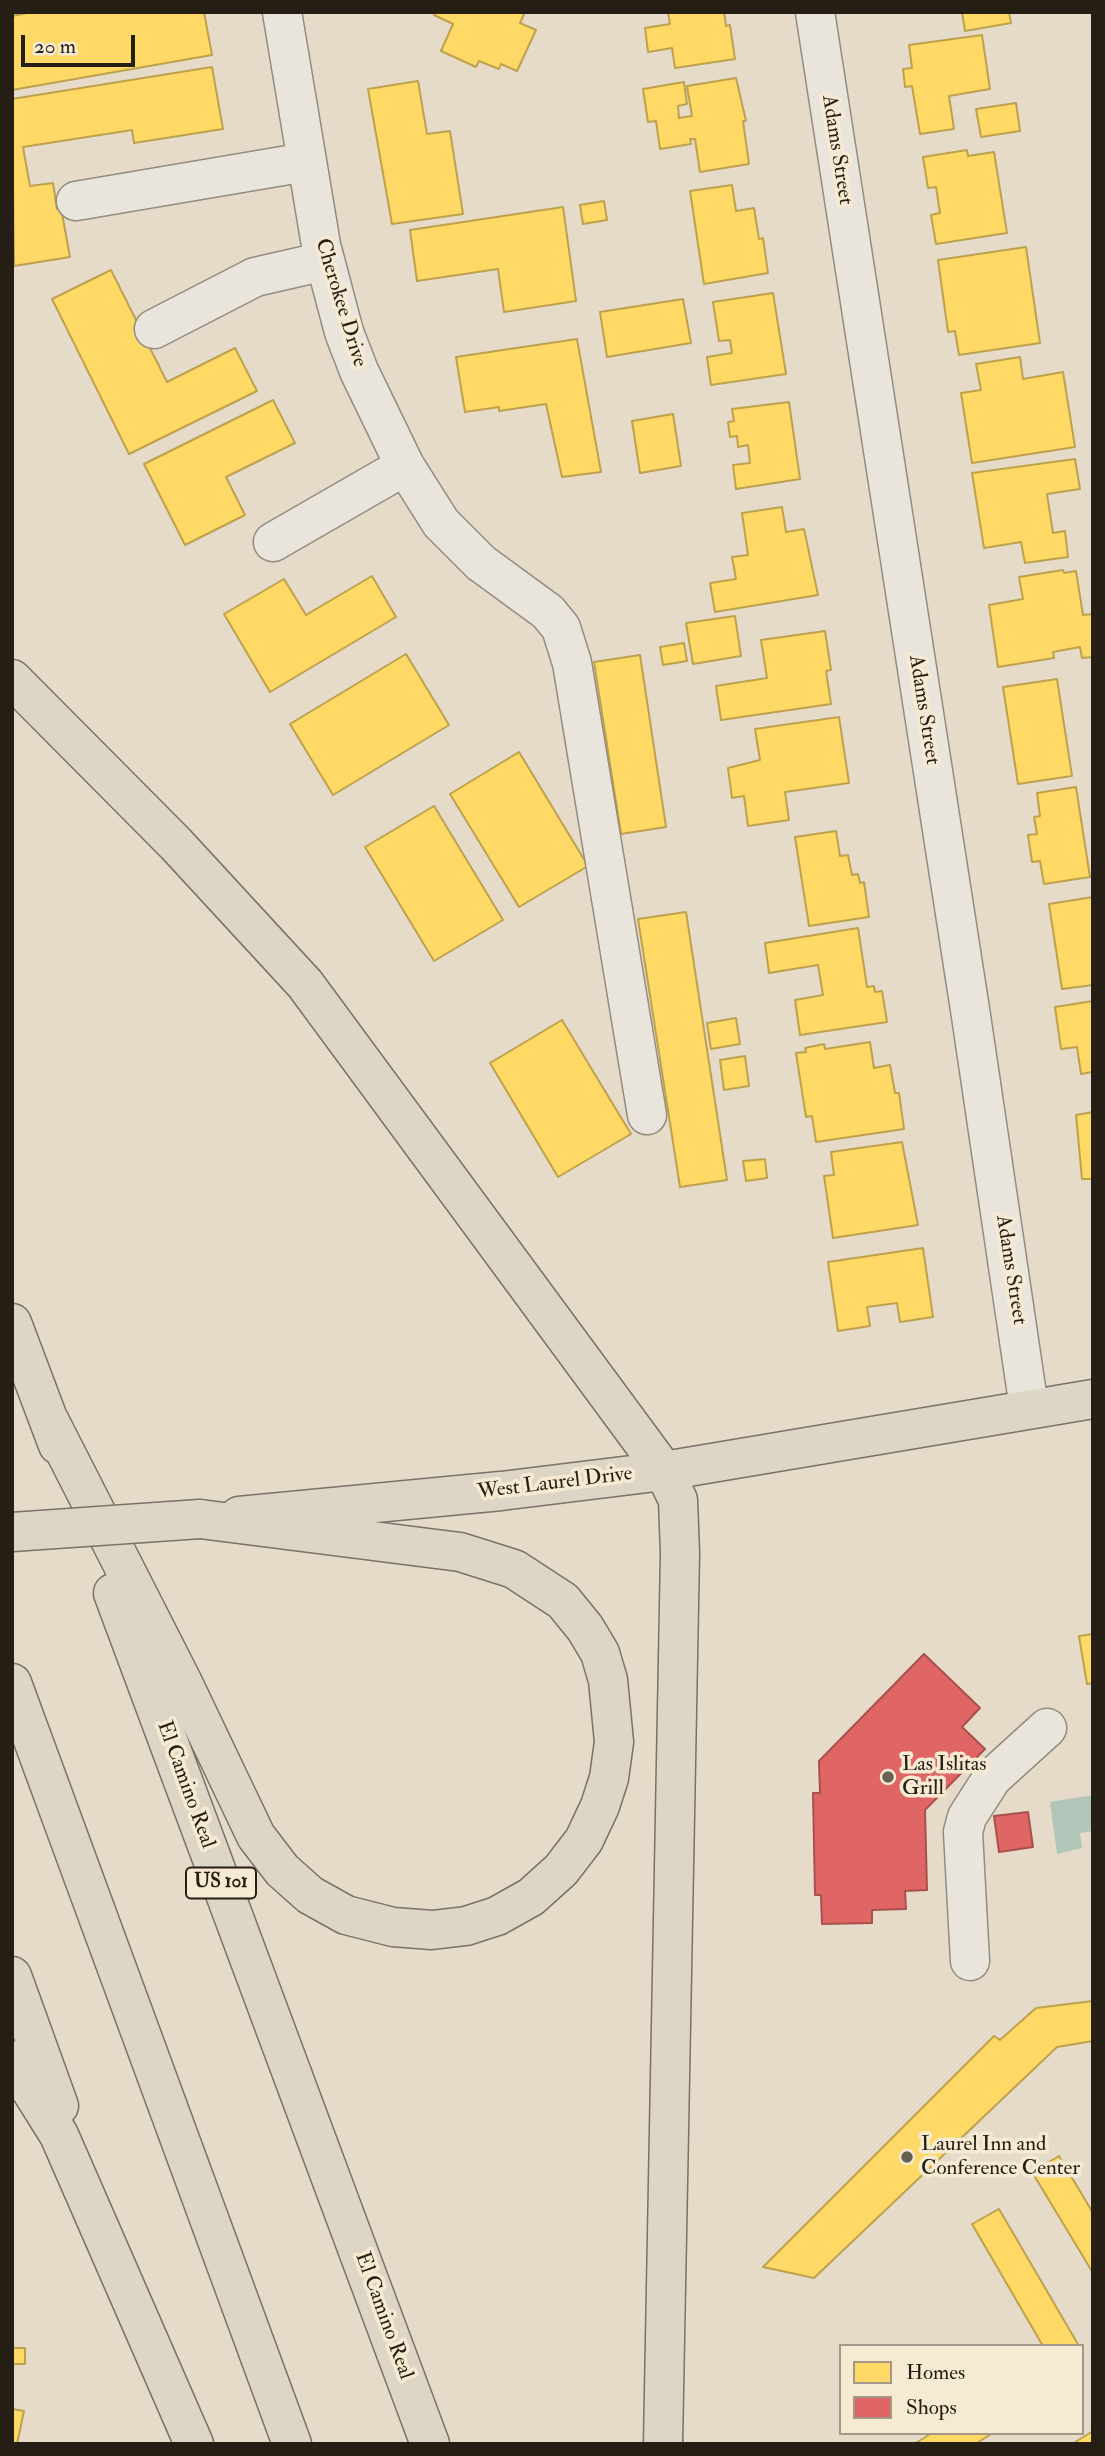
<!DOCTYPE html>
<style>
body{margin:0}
#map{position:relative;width:1105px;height:2456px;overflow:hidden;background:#e5dbc8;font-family:"IM FELL Double Pica",serif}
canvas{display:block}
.frame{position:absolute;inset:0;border:14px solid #251e14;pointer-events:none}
.legend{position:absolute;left:839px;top:2344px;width:245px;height:91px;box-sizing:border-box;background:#f7ead3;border:2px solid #a39887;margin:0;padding:9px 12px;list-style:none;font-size:21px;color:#251e14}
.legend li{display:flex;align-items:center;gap:14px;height:35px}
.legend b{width:35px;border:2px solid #a39887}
.scale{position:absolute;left:21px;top:35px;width:114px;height:32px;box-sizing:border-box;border:4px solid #251e14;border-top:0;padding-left:9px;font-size:21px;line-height:24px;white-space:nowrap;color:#251e14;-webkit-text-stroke:5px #f7ead3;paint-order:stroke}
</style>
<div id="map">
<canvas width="1105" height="2456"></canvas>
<div class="frame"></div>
<ul class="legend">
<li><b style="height:19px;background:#ffd966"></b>Homes</li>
<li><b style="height:19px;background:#e06666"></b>Shops</li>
</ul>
<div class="scale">20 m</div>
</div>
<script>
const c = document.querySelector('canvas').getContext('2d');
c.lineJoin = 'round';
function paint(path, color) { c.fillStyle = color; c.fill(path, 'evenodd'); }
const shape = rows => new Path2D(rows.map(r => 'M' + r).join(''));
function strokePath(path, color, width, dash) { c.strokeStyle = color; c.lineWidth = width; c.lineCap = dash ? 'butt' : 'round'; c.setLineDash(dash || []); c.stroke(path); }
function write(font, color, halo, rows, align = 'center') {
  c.font = font + ' "IM FELL Double Pica",serif'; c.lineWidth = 7; c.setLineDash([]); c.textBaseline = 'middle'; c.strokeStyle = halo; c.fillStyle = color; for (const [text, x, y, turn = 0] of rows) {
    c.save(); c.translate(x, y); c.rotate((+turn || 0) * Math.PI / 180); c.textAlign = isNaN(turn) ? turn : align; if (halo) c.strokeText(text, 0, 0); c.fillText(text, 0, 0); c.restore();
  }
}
const water = shape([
 [1093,1795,1093,1831,1080,1833,1082,1848,1057,1854,1050,1802]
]);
const homes = shape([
 [33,12,204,12,212,55,12,90,12,16,33,12],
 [436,12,525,12,520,23,536,30,517,71,501,64,499,69,479,61,476,67,441,51,453,24,434,15,436,12],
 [668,12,724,12,726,26,730,25,735,59,675,68,672,48,648,52,645,28,670,24,668,12],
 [962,12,1009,12,1011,23,965,31,962,12],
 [982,35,990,89,949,96,954,129,920,134,912,86,905,87,903,69,912,68,909,45,982,35],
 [212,67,223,129,134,143,132,130,23,147,30,186,53,183,57,209,61,208,70,257,14,266,12,99,212,67],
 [736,78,746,121,743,121,749,164,700,172,695,139,690,139,691,144,660,149,656,121,648,122,643,89,684,82,687,104,678,106,679,118,692,116,687,86,736,78],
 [418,81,427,134,450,131,463,214,392,224,368,89,418,81],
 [1016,103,1020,131,981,137,976,109,1016,103],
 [967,150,968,156,994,152,1007,233,936,244,931,215,940,213,936,187,928,188,923,157,967,150],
 [732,185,736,211,754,208,759,239,763,238,768,273,704,284,690,191,732,185],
 [604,201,607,220,583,224,580,205,604,201],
 [563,207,576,301,504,312,498,269,417,281,410,230,563,207],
 [1026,247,1040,343,959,355,955,331,948,332,938,260,1026,247],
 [111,270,167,382,235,348,257,391,129,454,52,299,111,270],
 [773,293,786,374,711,385,707,357,732,353,730,340,719,341,713,302,773,293],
 [683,299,691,343,607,357,600,312,683,299],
 [577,339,601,472,562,477,546,404,499,411,499,407,465,412,456,357,577,339],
 [1020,357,1023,379,1063,372,1075,447,972,463,961,393,981,390,976,364,1020,357],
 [273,400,295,443,226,477,245,515,185,545,144,464,273,400],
 [789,402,800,479,736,489,733,465,750,463,748,445,738,447,737,436,730,437,728,422,734,421,732,409,789,402],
 [673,414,681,466,640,473,632,421,673,414],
 [1075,459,1080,489,1047,494,1053,533,1065,531,1068,557,1025,563,1021,542,984,548,972,473,1075,459],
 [782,507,786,532,804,529,818,595,715,612,710,583,736,579,732,557,748,555,742,513,782,507],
 [1063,570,1064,573,1076,571,1083,615,1093,614,1093,657,1082,658,1080,647,1053,652,1054,658,998,667,989,605,1023,599,1019,577,1063,570],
 [372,576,396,617,270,692,224,614,284,579,306,615,372,576],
 [735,616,741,656,693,664,686,623,735,616],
 [825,631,831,670,826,671,831,704,721,720,716,686,767,678,761,640,825,631],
 [684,643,687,661,663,665,660,647,684,643],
 [406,654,449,725,333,795,290,724,406,654],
 [640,655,666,827,621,834,594,662,640,655],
 [1057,679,1072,776,1018,784,1003,687,1057,679],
 [839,717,849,783,785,792,789,820,748,826,744,796,732,798,728,768,760,760,755,729,839,717],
 [519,752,588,866,519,907,450,794,519,752],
 [1076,787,1090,877,1044,884,1040,861,1032,862,1028,835,1037,834,1034,817,1040,816,1037,793,1076,787],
 [434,806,503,920,434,961,365,847,434,806],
 [836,831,840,856,848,855,852,875,858,874,860,883,864,882,869,917,809,926,795,837,836,831],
 [1093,897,1093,985,1062,989,1049,904,1093,897],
 [686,912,727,1180,680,1187,638,919,686,912],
 [858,928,867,987,874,986,875,992,882,991,887,1022,800,1035,795,1000,823,995,818,965,769,973,765,943,858,928],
 [1093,1001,1093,1077,1092,1072,1081,1074,1077,1047,1061,1049,1055,1007,1093,1001],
 [736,1018,740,1044,711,1049,707,1023,736,1018],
 [562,1020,631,1134,558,1177,490,1063,562,1020],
 [870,1042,874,1068,890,1065,895,1093,899,1093,904,1129,816,1142,812,1116,806,1117,796,1053,806,1052,805,1048,824,1044,825,1049,870,1042],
 [745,1056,749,1086,724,1090,720,1060,745,1056],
 [1093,1112,1093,1179,1082,1179,1076,1115,1093,1112],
 [902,1142,918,1225,833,1238,824,1176,834,1175,831,1152,902,1142],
 [765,1159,767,1178,746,1181,743,1161,765,1159],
 [923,1248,933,1317,900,1322,897,1303,867,1307,870,1326,838,1331,828,1262,923,1248],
 [1093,1634,1093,1683,1087,1684,1079,1636,1093,1634],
 [1093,2001,1093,2041,1057,2047,814,2278,763,2267,994,2036,1000,2040,1036,2008,1093,2001],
 [1059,2156,1093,2213,1093,2273,1032,2172,1059,2156],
 [999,2209,1079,2346,1043,2346,972,2224,999,2209],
 [12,2348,25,2348,25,2364,12,2364,12,2348],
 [12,2409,24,2411,17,2444,12,2444,12,2409],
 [1093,2431,1093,2444,1072,2444,1093,2431],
 [932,2433,993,2433,975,2444,914,2444,932,2433]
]);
const shops = shape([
 [924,1654,980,1708,962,1727,985,1749,925,1810,927,1890,905,1891,906,1909,872,1910,872,1923,822,1924,821,1895,815,1895,813,1793,820,1793,819,1761,924,1654],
 [1028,1812,1033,1847,999,1852,994,1816,1028,1812]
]);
const minor = shape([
 [282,12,321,245,344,332,359,371,405,466,441,523,481,563,548,612,561,628,572,663,647,1115],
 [815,12,971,1016,1029,1408],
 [76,201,306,162],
 [154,329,255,277,325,261],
 [273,542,405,466],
 [970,1961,963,1832,967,1817,992,1778,1047,1728]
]);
const major = shape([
 [239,1516,501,1491,664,1471,1093,1399]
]);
const highway = shape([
 [12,679,176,844,305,984,664,1471,678,1500,680,1553,663,2444],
 [12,1323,58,1445],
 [49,1420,183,1683,256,1836,282,1870,310,1895,346,1915,393,1927,432,1930,466,1926,497,1916,531,1897,561,1870,584,1840,600,1806,609,1778,614,1742,608,1680,600,1653,585,1628,563,1601,514,1569,460,1552,200,1519],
 [113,1593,430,2444],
 [12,1683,292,2444],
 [12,1976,59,2106],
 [12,2060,59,2135,194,2444]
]);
const highwayBridge = shape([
 [12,1532,200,1519]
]);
const markers = [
 [888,1777,7,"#686053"],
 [907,2157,7,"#686053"]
];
const shields = [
 [221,1883,70]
];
const shieldNames = [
 ["US 101",221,1883]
];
const streetNames = [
 ["Adams Street",836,150,81],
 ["Cherokee Drive",340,303,73],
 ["Adams Street",923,710,81],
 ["Adams Street",1010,1270,81],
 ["West Laurel Drive",555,1484,-7],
 ["El Camino Real",185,1785,70],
 ["El Camino Real",383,2316,70]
];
const poiNames = [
 ["Las Islitas",902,1765],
 ["Grill",902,1789],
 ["Laurel Inn and",921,2145],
 ["Conference Center",921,2169]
];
paint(water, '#b1c5b9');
paint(homes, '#ffd966');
strokePath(homes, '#bea14d', 2);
paint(shops, '#e06666');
strokePath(shops, '#a8504d', 2);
strokePath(minor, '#938c80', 41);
strokePath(major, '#787268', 41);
strokePath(highway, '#787268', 41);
strokePath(minor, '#eae5dc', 38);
strokePath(major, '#ddd5c6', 38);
strokePath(highway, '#ddd5c6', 38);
strokePath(highwayBridge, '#787268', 41, []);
strokePath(highwayBridge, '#ddd5c6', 38);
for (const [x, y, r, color] of markers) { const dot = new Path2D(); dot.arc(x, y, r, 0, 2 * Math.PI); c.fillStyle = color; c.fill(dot); strokePath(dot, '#f7ead3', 2.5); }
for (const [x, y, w] of shields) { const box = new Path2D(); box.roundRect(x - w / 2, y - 15.5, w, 31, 5); c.fillStyle = '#f7ead3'; c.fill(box); strokePath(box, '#251e14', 2); }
write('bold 19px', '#251e14', null, shieldNames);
write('21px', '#251e14', '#f7ead3', streetNames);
write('21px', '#251e14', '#f7ead3', poiNames, 'left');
</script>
